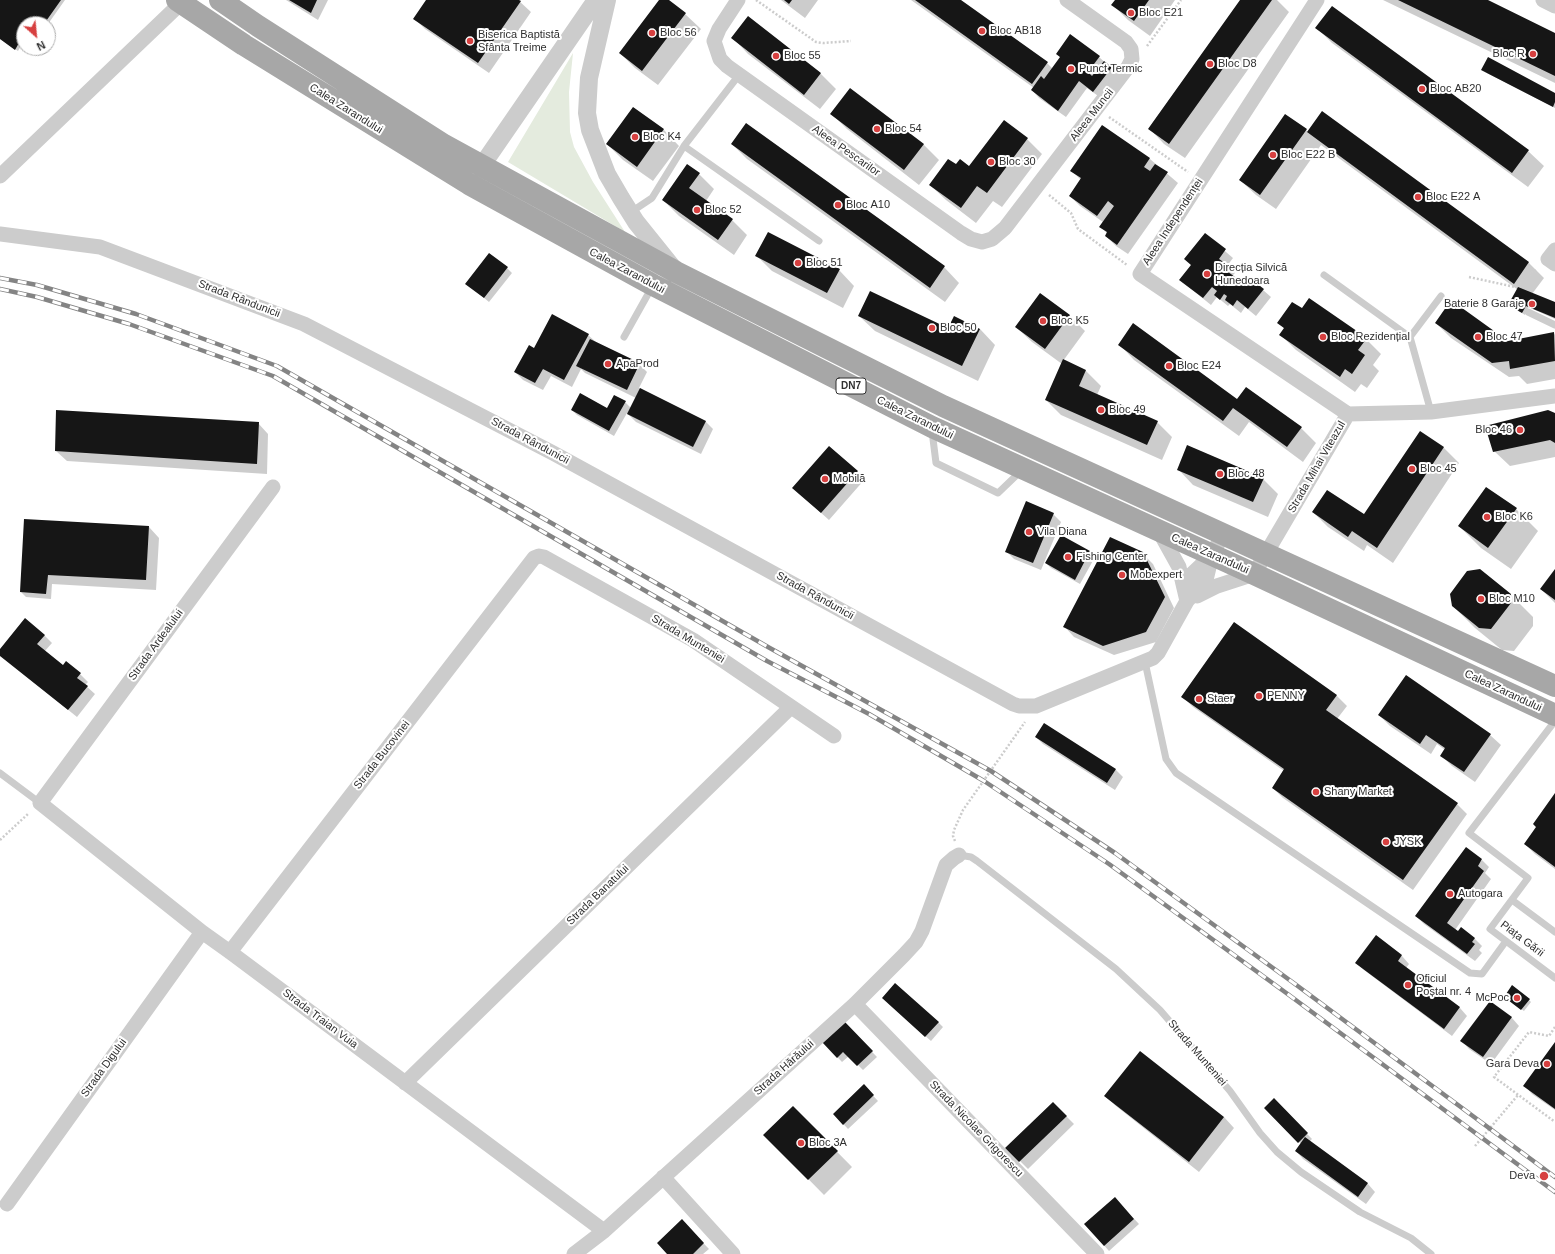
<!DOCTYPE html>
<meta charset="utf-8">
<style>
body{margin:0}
#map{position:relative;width:1555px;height:1254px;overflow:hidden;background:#fff;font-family:Helvetica,sans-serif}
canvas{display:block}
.north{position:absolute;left:16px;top:16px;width:40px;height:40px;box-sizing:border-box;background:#fff;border:1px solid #acacac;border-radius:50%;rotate:153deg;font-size:11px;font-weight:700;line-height:16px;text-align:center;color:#2f2f2f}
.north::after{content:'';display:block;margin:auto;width:14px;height:18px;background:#d74040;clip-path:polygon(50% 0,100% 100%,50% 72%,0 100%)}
</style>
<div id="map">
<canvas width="1555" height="1254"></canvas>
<div class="north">N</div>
</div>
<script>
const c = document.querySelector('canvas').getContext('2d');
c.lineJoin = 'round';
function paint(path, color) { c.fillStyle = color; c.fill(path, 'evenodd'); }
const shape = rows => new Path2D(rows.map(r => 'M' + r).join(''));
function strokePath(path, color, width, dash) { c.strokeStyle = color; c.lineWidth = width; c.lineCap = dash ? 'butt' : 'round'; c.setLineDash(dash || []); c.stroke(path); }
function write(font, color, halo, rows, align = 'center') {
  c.font = font + ' Helvetica,sans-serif'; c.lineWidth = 4; c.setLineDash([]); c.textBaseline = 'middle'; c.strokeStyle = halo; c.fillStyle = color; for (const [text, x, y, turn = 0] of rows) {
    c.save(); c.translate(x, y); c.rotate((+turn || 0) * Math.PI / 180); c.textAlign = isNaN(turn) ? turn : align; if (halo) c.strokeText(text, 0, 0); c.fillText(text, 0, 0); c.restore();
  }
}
const green = shape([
 [573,53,569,92,570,132,574,147,593,182,625,232,508,162]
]);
const shadow = shape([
 [0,0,65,0,48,24,24,24,24,43,23,42,18,51,0,39],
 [286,0,328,0,318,20],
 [428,0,518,0,531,12,489,73,425,29,415,19],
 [660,0,667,0,685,14,701,29,658,85,635,68,620,53],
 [781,0,818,0,805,18],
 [911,0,960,0,1047,63,1053,69,1061,58,1057,54,1099,57,1119,75,1101,98,1087,88,1066,117,1039,98,1032,90,1034,88],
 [1116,0,1175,0,1150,36,1128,20,1113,5],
 [1241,0,1277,0,1289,12,1185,158,1164,144,1149,128],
 [1383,0,1485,0,1555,34,1555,83],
 [749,18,821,74,836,89,820,109,748,54,733,38],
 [1317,28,1528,151,1544,166,1528,187,1332,43],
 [1485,72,1555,94,1555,108],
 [634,108,664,130,679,146,653,181,623,160,607,144],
 [1322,112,1529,263,1544,278,1532,294,1555,303,1555,319,1528,307,1525,315,1512,307,1509,305,1518,290,1321,145,1276,209,1256,195,1240,180,1306,130,1308,132],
 [832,114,923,144,939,160,919,185,847,129],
 [1103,126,1150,159,1178,183,1128,254,1116,246,1106,236,1108,234,1100,226,1103,222,1080,206,1070,196,1081,180,1072,171],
 [1027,139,1042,154,1002,207,993,201,976,223,946,200,930,185,957,166,969,168],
 [732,144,944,267,959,283,945,302,747,159],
 [699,174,714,189,706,201,732,220,747,235,734,255,679,216,663,200],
 [1205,234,1233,258,1227,266,1235,273,1232,276,1246,287,1263,290,1271,297,1256,316,1245,307,1241,313,1230,304,1228,306,1217,297,1211,305,1180,280,1191,265],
 [757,256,839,270,854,286,843,308,772,271],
 [507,268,512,273,489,302,467,284],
 [1040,294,1070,316,1085,331,1063,361,1086,371,1101,386,1097,395,1157,422,1172,437,1162,460,1061,415,1046,400,1062,364,1032,342,1016,327],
 [1302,310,1366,339,1381,354,1373,365,1379,371,1367,388,1361,384,1355,392,1296,350,1281,335,1285,329,1278,323],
 [859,316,949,330,980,329,995,345,978,381,875,331],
 [1436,323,1507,342,1554,333,1555,335,1555,379,1527,384,1519,376,1509,377,1451,338],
 [588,335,596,342,639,364,647,372,639,388,705,421,713,429,701,454,636,422,627,413,614,436,577,415,572,410,607,410,625,402,631,408,636,398,585,373,581,369,572,387,551,376,543,390,523,380,515,372,534,349],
 [1119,344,1238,400,1301,428,1316,443,1303,462,1249,422,1239,436,1134,360],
 [1555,414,1555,457,1510,466,1494,451],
 [258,423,268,434,267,474,67,461,56,451],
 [1420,432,1444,448,1459,463,1393,563,1367,545,1364,551,1328,527,1313,512,1364,516],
 [1178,469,1263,479,1278,494,1268,517,1193,485],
 [857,472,865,479,829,520,801,495],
 [1516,509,1538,531,1511,569,1481,548,1459,526],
 [1053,514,1061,522,1041,570,1014,559,1006,551],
 [149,527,159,538,156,590,52,584,51,599,26,597,21,592,22,573],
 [1061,536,1090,552,1095,557,1080,584,1051,568,1046,563],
 [1142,553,1153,564,1174,608,1156,642,1114,655,1074,637,1064,626],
 [1555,571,1555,603,1541,589],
 [1510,594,1533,617,1533,626,1514,651,1502,650,1475,628,1453,606],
 [1234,623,1337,696,1347,706,1337,719,1457,804,1467,814,1413,890,1283,798,1273,788,1284,771,1193,707,1182,696],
 [44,635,52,643,44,652,63,667,66,663,80,674,88,682,85,685,95,694,77,717,0,655,0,651],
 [1379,715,1490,735,1501,745,1475,782,1452,766,1442,756,1445,750,1437,744,1431,754,1390,726],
 [1044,724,1116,770,1123,777,1115,790,1043,744,1036,737],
 [1555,795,1555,869,1535,854,1525,844,1537,827],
 [1482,860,1489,867,1485,873,1491,879,1455,930,1474,938,1482,946,1479,950,1482,953,1475,961,1424,924,1416,916],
 [1376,937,1402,956,1409,964,1406,968,1460,1008,1467,1016,1452,1036,1364,970,1356,962],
 [1507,999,1529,1000,1531,1002,1524,1011],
 [1490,1002,1512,1018,1519,1026,1491,1064,1469,1049,1462,1041],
 [888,1003,938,1022,943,1027,931,1041],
 [844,1023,877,1057,863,1070,849,1056,842,1062,823,1042],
 [1555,1043,1555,1110,1532,1094,1525,1086],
 [864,1086,878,1101,848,1129,834,1114],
 [1105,1096,1224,1117,1234,1128,1199,1172,1116,1106],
 [1274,1100,1312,1139,1309,1142,1368,1184,1375,1192,1366,1204,1303,1159,1296,1151,1301,1144,1266,1108],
 [1053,1103,1074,1124,1028,1169,1007,1148],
 [793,1107,852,1167,824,1195,765,1135],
 [1119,1203,1139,1224,1109,1251,1085,1224],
 [682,1221,709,1249,703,1254,669,1254]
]);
const building = shape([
 [0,0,61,0,44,24,24,24,24,43,20,41,15,50,0,39],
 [289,0,317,0,311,13],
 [426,0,519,0,521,1,478,63,413,19],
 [659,0,669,0,686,13,642,71,619,53],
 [784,0,792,0,789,4],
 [915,0,961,0,1048,62,1032,84],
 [1115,0,1149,0,1134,21,1111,5],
 [1240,0,1272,0,1169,144,1148,129],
 [1398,0,1488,0,1555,33,1555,76],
 [1332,6,1529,150,1512,173,1315,28],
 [748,16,821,73,804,95,731,38],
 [1070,34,1100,56,1088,72,1092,76,1104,61,1112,67,1093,92,1079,81,1058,111,1031,90,1041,76,1044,79,1060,57,1056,54],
 [1488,57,1555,93,1555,102,1553,107,1481,70],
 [850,88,924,144,904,170,830,114],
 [633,107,664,129,637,167,606,144],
 [1322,111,1529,262,1514,284,1307,132],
 [1285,114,1307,129,1260,195,1239,180],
 [1004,120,1028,138,987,193,977,186,961,208,929,185,948,159,956,164,960,159,969,166],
 [746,123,945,266,930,288,731,144],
 [1102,125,1150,158,1144,167,1150,171,1155,164,1168,172,1117,245,1105,236,1107,232,1099,227,1114,206,1108,201,1097,216,1069,196,1081,178,1070,171],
 [687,164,700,173,689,188,733,219,718,240,662,200],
 [768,232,840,269,827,293,755,256],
 [1205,233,1226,249,1219,259,1228,265,1224,269,1246,285,1251,279,1264,289,1248,309,1237,300,1233,306,1225,300,1227,296,1224,294,1220,300,1214,295,1217,291,1212,287,1203,298,1179,280,1191,265,1184,259],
 [489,253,508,267,484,298,465,284],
 [1518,287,1555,302,1555,318,1526,306,1522,313,1508,305],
 [870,291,948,328,954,316,980,329,962,366,858,316],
 [1040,293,1070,315,1045,349,1015,327],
 [1309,298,1367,338,1358,350,1365,355,1352,374,1345,369,1340,377,1279,335,1284,328,1277,323,1292,302,1302,308],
 [1451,300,1508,341,1554,332,1555,361,1510,369,1509,361,1492,363,1435,323],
 [552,314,589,334,564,380,543,369,535,383,514,372,529,345,534,348],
 [1133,323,1237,399,1246,387,1302,427,1287,447,1233,408,1223,421,1118,345],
 [590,339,640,363,627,390,576,366],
 [1063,359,1086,370,1079,386,1158,421,1147,445,1045,400],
 [640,388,706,421,693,447,627,414],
 [580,393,607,408,614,395,626,401,609,431,571,410],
 [56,410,259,422,257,464,55,451],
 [1548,410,1555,413,1555,443,1550,440,1493,452,1485,426],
 [1420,431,1444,447,1377,548,1352,531,1348,537,1312,512,1327,490,1364,514],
 [1187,445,1264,478,1253,502,1177,470],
 [829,446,858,471,821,513,792,488],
 [1486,487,1517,508,1488,548,1458,526],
 [1026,501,1054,513,1033,563,1005,552],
 [24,519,149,526,146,580,48,575,46,594,20,592],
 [1061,535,1090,551,1075,580,1045,563],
 [1110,537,1143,552,1165,597,1146,632,1103,646,1063,627],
 [1480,569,1511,594,1511,603,1491,629,1479,628,1452,606,1450,594,1467,571],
 [1555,569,1555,600,1540,589],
 [25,618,45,635,37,644,63,665,66,661,81,673,77,678,88,686,68,710,0,656,0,649],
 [1234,622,1337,695,1326,710,1458,803,1403,880,1272,788,1284,769,1181,697],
 [1406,675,1491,734,1464,772,1440,756,1445,748,1426,735,1420,744,1378,715],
 [1044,723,1116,769,1107,783,1035,737],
 [1555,793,1555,867,1524,844,1536,827,1533,824],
 [1466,847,1482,859,1478,866,1484,871,1447,923,1458,931,1461,927,1475,938,1472,942,1475,944,1467,954,1415,916],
 [1376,935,1402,955,1398,961,1460,1007,1444,1029,1355,963],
 [895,983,939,1022,925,1037,882,998],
 [1512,985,1530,999,1521,1010,1504,997],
 [1490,1001,1512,1017,1483,1057,1460,1041],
 [844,1021,873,1051,857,1066,843,1052,837,1058,822,1042],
 [1555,1042,1555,1109,1523,1086],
 [1140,1051,1224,1117,1189,1162,1104,1096],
 [864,1084,874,1095,843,1125,833,1114],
 [1274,1098,1308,1133,1298,1143,1264,1108],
 [1053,1102,1067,1116,1019,1162,1005,1148],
 [793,1106,838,1151,808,1180,763,1135],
 [1305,1137,1368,1183,1358,1197,1295,1151],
 [1115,1197,1134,1219,1104,1246,1084,1224],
 [682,1219,704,1243,693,1254,667,1254,657,1243]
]);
const path = shape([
 [756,0,816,42,823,43,851,41],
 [1147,46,1181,0],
 [1109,117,1188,172],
 [1049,195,1071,213,1078,229,1127,265],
 [1469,277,1515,287,1537,269],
 [0,840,29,813],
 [955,841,953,836,954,830,963,810,1025,722],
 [1555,1027,1549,1036,1529,1032,1494,1077,1555,1122],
 [1475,1146,1518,1095]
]);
const service = shape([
 [739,75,684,146,819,241],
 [631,212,652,198,684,146],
 [1324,275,1410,337],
 [1528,312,1555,325],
 [624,337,652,287],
 [1431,412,1410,337,1441,296],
 [932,431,936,463,998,493,1022,470],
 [1145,662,1166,759,1176,773,1470,973,1482,974,1506,941],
 [1555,721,1469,833,1528,878,1490,929,1555,978],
 [0,773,40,803],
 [959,855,971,857,977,861,1116,969,1160,1010,1230,1091,1260,1133,1277,1152,1301,1172,1360,1212,1411,1238,1431,1254],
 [1512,900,1555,932]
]);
const minor = shape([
 [738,0,719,29,714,41,720,59,727,66,961,233,971,239,982,242,992,239,1005,228,1128,67,1132,59,1131,49,1126,42,1067,0],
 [1317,0,1140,274,1348,414],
 [1543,0,1555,6],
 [0,176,181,3],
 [0,234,100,247,304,324,553,453,1013,704,1019,706,1036,706,1153,658,1158,653,1187,601,1206,580,1212,555,1223,534],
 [1555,250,1548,259,1555,264],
 [273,487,40,803,202,932,230,952,604,1231],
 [1159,531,1179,567,1187,601],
 [1188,596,1192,574,1212,555],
 [1197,596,1217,586,1254,574,1348,414,1431,412,1555,396],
 [230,952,534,558,539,556,544,557,693,640,834,736],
 [855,1004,1097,1254],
 [405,1083,791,707],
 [663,1177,733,1254],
 [7,1204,202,932],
 [574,1254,604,1231,855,1004,904,955,916,942,922,931,946,865,954,858,959,855]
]);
const tertiary = shape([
 [607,0,589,78,587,113,590,130,607,174,621,198,636,222,673,268],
 [474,177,596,0]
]);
const primary = shape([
 [177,0,244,45,469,184,653,285,932,427,1254,574,1555,715],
 [220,0,258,26,444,145,676,272,943,406,1555,686]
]);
const rail = shape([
 [0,278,37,285,136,314,277,366,768,647,991,771,1115,853,1295,984,1555,1177],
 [0,289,37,297,129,324,273,376,767,661,869,714,984,781,1109,864,1289,995,1555,1192]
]);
const markers = [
 [1131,13,4,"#d74040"],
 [982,31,4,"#d74040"],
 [652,33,4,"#d74040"],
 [470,41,4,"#d74040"],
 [1533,54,4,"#d74040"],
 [776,56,4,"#d74040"],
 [1210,64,4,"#d74040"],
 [1071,69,4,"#d74040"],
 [1422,89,4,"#d74040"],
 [877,129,4,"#d74040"],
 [635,137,4,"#d74040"],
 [1273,155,4,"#d74040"],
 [991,162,4,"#d74040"],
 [1418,197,4,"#d74040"],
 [838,205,4,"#d74040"],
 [697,210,4,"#d74040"],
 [798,263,4,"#d74040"],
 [1207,274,4,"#d74040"],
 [1532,304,4,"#d74040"],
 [1043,321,4,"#d74040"],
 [932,328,4,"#d74040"],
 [1323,337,4,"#d74040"],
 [1478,337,4,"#d74040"],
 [608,364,4,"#d74040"],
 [1169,366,4,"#d74040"],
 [1101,410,4,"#d74040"],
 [1520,430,4,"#d74040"],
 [1412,469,4,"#d74040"],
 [1220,474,4,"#d74040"],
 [825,479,4,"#d74040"],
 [1487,517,4,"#d74040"],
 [1029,532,4,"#d74040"],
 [1068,557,4,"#d74040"],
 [1122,575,4,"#d74040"],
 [1481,599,4,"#d74040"],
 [1259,696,4,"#d74040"],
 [1199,699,4,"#d74040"],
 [1316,792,4,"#d74040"],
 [1386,842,4,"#d74040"],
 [1450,894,4,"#d74040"],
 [1408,985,4,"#d74040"],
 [1517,998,4,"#d74040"],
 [1547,1064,4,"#d74040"],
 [801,1143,4,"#d74040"],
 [1544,1176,5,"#d74040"]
];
const shields = [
 [851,386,30]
];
const shieldNames = [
 ["DN7",851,386]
];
const poiNames = [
 ["Bloc E21",1139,13],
 ["Bloc AB18",990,31],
 ["Bloc 56",660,33],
 ["Biserica Baptistă",478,35],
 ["Sfânta Treime",478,48],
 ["Bloc R",1525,54,"right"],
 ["Bloc 55",784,56],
 ["Bloc D8",1218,64],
 ["Punct Termic",1079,69],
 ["Bloc AB20",1430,89],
 ["Bloc 54",885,129],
 ["Bloc K4",643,137],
 ["Bloc E22 B",1281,155],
 ["Bloc 30",999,162],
 ["Bloc E22 A",1426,197],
 ["Bloc A10",846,205],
 ["Bloc 52",705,210],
 ["Bloc 51",806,263],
 ["Direcția Silvică",1215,268],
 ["Hunedoara",1215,281],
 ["Baterie 8 Garaje",1524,304,"right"],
 ["Bloc K5",1051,321],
 ["Bloc 50",940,328],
 ["Bloc Rezidențial",1331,337],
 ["Bloc 47",1486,337],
 ["ApaProd",616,364],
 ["Bloc E24",1177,366],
 ["Bloc 49",1109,410],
 ["Bloc 46",1512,430,"right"],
 ["Bloc 45",1420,469],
 ["Bloc 48",1228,474],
 ["Mobilă",833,479],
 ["Bloc K6",1495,517],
 ["Vila Diana",1037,532],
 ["Fishing Center",1076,557],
 ["Mobexpert",1130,575],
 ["Bloc M10",1489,599],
 ["PENNY",1267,696],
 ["Staer",1207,699],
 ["Shany Market",1324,792],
 ["JYSK",1394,842],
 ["Autogara",1458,894],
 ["Oficiul",1416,979],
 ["Poștal nr. 4",1416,992],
 ["McPoc",1509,998,"right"],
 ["Gara Deva",1539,1064,"right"],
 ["Bloc 3A",809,1143],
 ["Deva",1535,1176,"right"]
];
const streetNames = [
 ["Calea Zarandului",346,109,32],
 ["Aleea Muncii",1092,115,-52],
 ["Aleea Pescarilor",846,151,35],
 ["Aleea Independenței",1173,222,-57],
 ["Calea Zarandului",627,271,28],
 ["Strada Rândunicii",239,299,21],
 ["Calea Zarandului",915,418,26],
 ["Strada Rândunicii",530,441,28],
 ["Strada Mihai Viteazul",1317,467,-60],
 ["Calea Zarandului",1210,554,24],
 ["Strada Rândunicii",815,596,29],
 ["Strada Munteniei",688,639,31],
 ["Strada Ardealului",156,645,-54],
 ["Calea Zarandului",1503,691,25],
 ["Strada Bucovinei",382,755,-52],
 ["Strada Banatului",598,895,-44],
 ["Piața Gării",1522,939,37],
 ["Strada Traian Vuia",320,1019,37],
 ["Strada Munteniei",1197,1053,49],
 ["Strada Digului",104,1068,-54],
 ["Strada Hărăului",784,1068,-42],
 ["Strada Nicolae Grigorescu",976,1129,46]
];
paint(green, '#e4ebde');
paint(shadow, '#0003');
paint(building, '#161616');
strokePath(path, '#ccc', 2.5, [2, 2]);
strokePath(service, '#ccc', 7);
strokePath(minor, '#ccc', 15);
strokePath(tertiary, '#ccc', 18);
strokePath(primary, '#a7a7a7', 22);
strokePath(rail, '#848484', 4.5);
strokePath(rail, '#fff', 3, [9]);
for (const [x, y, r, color] of markers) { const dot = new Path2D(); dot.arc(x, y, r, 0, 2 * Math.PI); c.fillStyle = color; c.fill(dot); strokePath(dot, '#fff', 1.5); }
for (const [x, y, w] of shields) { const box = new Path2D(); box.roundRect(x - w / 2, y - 8, w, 16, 3); c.fillStyle = '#fff'; c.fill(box); strokePath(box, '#2f2f2f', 1); }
write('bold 10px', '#2f2f2f', null, shieldNames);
write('11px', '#2f2f2f', '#fff', poiNames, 'left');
write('11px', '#2f2f2f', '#fff', streetNames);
</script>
